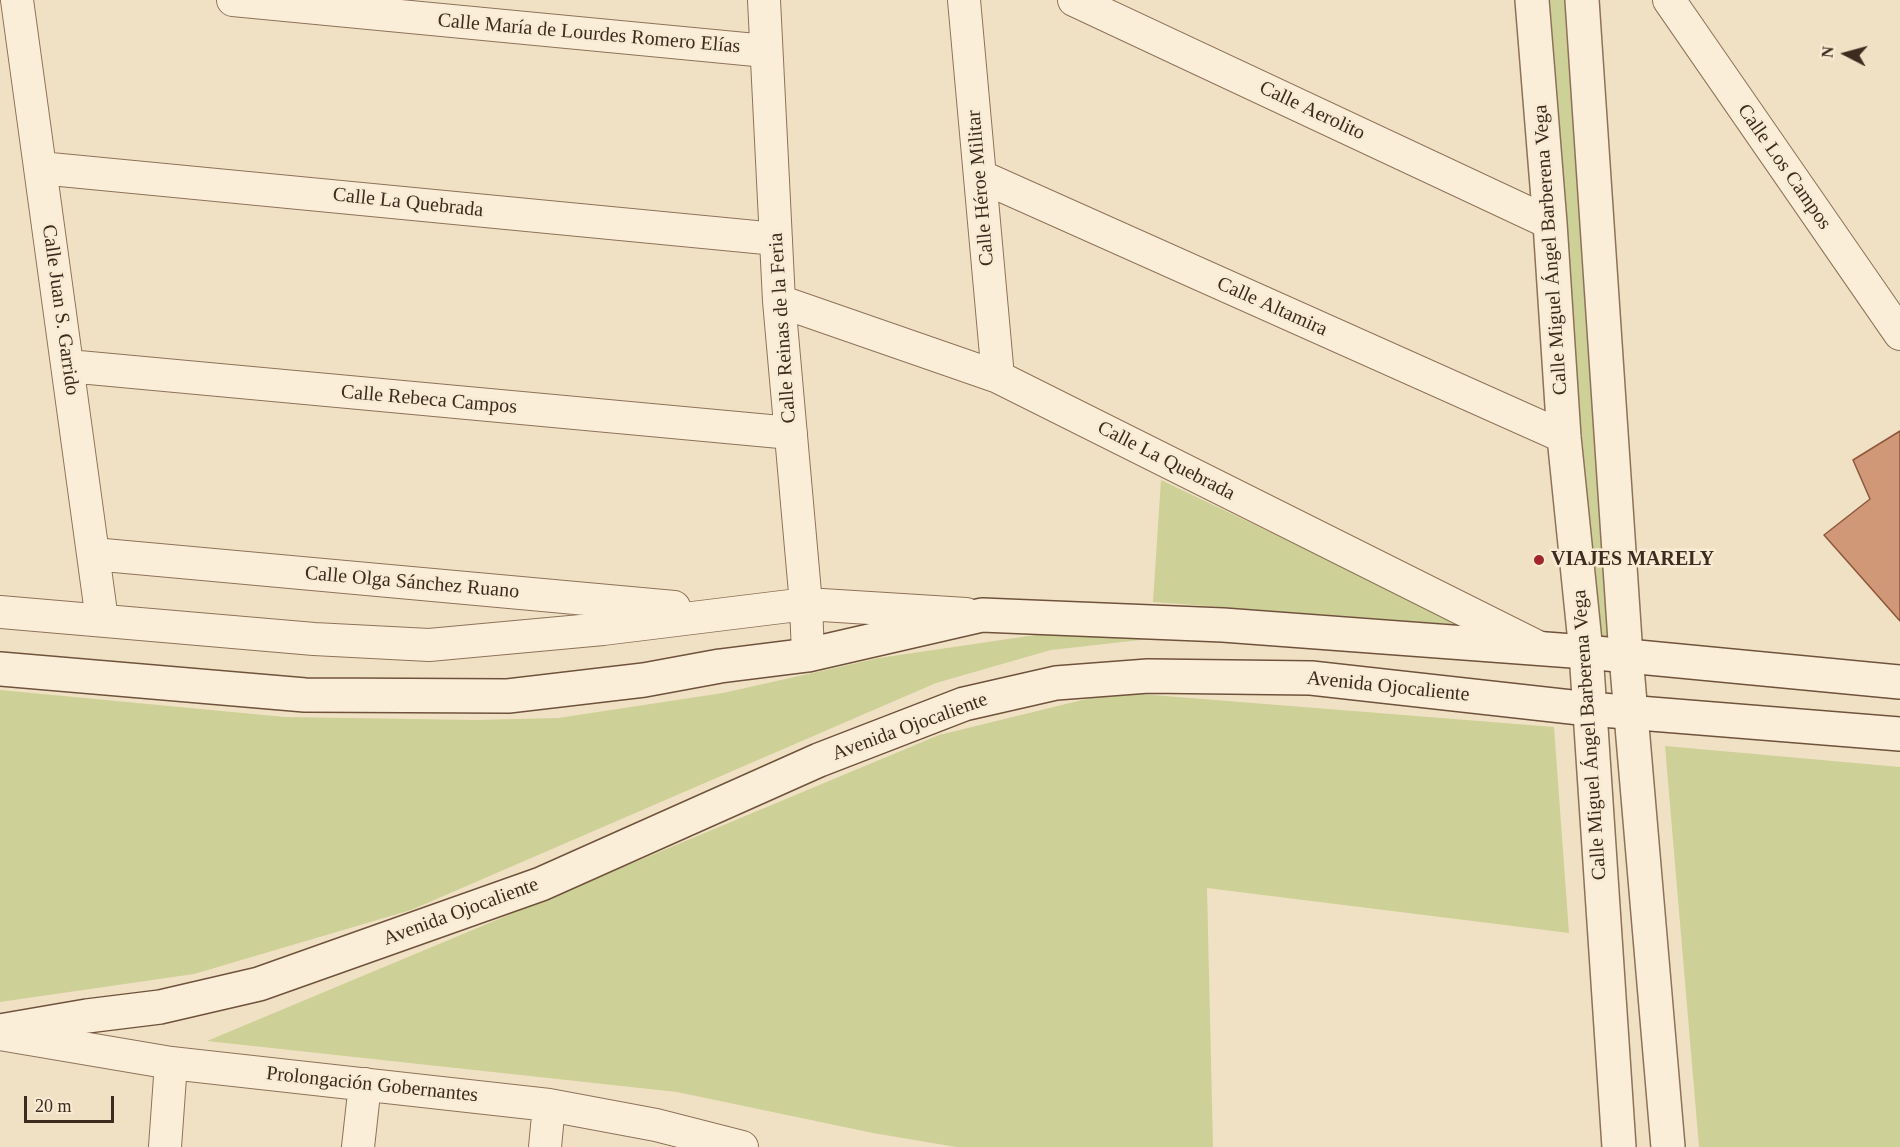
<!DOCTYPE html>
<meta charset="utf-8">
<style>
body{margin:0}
#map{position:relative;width:1900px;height:1147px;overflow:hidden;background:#f1e1c4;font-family:Georgia,serif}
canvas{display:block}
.north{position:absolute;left:1816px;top:24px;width:60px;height:60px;-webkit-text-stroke:4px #f8ebd4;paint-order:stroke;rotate:276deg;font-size:16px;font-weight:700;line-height:24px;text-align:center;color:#3c2b1e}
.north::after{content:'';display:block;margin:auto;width:21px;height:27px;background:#3c2b1e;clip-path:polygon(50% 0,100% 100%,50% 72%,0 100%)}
.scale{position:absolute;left:24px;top:1096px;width:90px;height:27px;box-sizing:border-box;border:3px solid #3c2b1e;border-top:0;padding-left:8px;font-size:18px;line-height:21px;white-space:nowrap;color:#3c2b1e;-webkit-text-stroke:4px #f8ebd4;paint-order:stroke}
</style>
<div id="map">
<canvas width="1900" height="1147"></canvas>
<div class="north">N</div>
<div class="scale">20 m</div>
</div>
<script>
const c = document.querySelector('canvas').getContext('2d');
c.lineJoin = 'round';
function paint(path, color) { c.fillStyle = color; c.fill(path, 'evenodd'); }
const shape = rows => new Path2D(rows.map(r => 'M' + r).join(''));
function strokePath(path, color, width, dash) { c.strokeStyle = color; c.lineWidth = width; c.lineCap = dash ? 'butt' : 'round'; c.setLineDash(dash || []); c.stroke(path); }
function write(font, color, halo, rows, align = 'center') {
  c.font = font + ' Georgia,serif'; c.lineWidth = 5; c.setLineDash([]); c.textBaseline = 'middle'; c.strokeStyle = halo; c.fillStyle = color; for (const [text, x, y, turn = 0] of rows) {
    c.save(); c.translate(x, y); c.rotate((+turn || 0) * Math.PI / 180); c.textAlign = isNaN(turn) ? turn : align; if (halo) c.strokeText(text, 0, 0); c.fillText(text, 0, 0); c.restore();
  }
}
const green = shape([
 [1550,0,1568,0,1615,638,1595,641],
 [1161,480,1464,625,1153,602],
 [1042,634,1158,638,1051,650,936,683,411,910,194,974,0,1002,0,690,285,717,477,720,558,718,723,693,879,658],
 [1115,692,1554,727,1569,933,1207,888,1213,1147,956,1147,873,1133,677,1092,207,1041,939,735],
 [1665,746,1900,767,1900,1147,1699,1147]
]);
const building = shape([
 [1900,431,1900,621,1824,535,1870,499,1853,460,1900,431]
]);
const minor = shape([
 [17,0,102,620],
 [233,0,766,51],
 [764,0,779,301,806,604,808,655],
 [964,0,998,377],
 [1074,0,1550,223],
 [1669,0,1900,334],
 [40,168,776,239],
 [980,176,1564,437],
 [779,301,998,377,1540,648],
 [68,366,791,433],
 [93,554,674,607],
 [0,612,314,639,429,645,603,629,806,604,966,614],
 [0,1034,171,1063,549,1105,656,1125,742,1147],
 [165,1147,171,1063],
 [358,1147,365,1084],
 [545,1147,549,1105]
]);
const tertiary = shape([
 [1532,0,1550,223,1564,437,1586,652,1619,1147],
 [1582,0,1626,656,1668,1147]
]);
const secondary = shape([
 [0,669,305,695,508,696,644,680,720,666,808,655,982,615,1223,625,1586,652,1900,682],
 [0,1031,87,1016,160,1007,259,984,541,884,819,760,964,704,1056,683,1148,676,1311,678,1589,709,1900,734]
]);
const markers = [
 [1539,560,6,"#a0252d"]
];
const streetNames = [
 ["Calle María de Lourdes Romero Elías",589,34,5],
 ["Calle Aerolito",1312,111,25],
 ["Calle Los Campos",1784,167,55],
 ["Calle Héroe Militar",981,188,-95],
 ["Calle La Quebrada",408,203,6],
 ["Calle Miguel Ángel Barberena Vega",1551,250,-94],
 ["Calle Altamira",1272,307,24],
 ["Calle Juan S. Garrido",60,310,82],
 ["Calle Reinas de la Feria",783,328,-94],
 ["Calle Rebeca Campos",429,400,5],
 ["Calle La Quebrada",1166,461,27],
 ["Calle Olga Sánchez Ruano",412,583,5],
 ["Avenida Ojocaliente",1388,687,6],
 ["Avenida Ojocaliente",910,727,-20],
 ["Calle Miguel Ángel Barberena Vega",1590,735,-94],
 ["Avenida Ojocaliente",461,912,-20],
 ["Prolongación Gobernantes",372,1085,6]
];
const poiNames = [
 ["VIAJES MARELY",1551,560]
];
paint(green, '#cdd097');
paint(building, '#d19878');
strokePath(building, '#8e583d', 1.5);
strokePath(minor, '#8d7259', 34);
strokePath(tertiary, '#8d7259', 36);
strokePath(secondary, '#6f523c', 36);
strokePath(minor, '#fbeed8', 32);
strokePath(tertiary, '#fbeed8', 33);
strokePath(secondary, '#fbeed8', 33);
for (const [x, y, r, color] of markers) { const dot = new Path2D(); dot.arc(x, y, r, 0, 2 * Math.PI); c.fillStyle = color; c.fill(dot); strokePath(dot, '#f8ebd4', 2); }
write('20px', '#3c2b1e', '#f8ebd4', streetNames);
write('bold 20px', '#3c2b1e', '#f8ebd4', poiNames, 'left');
</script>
